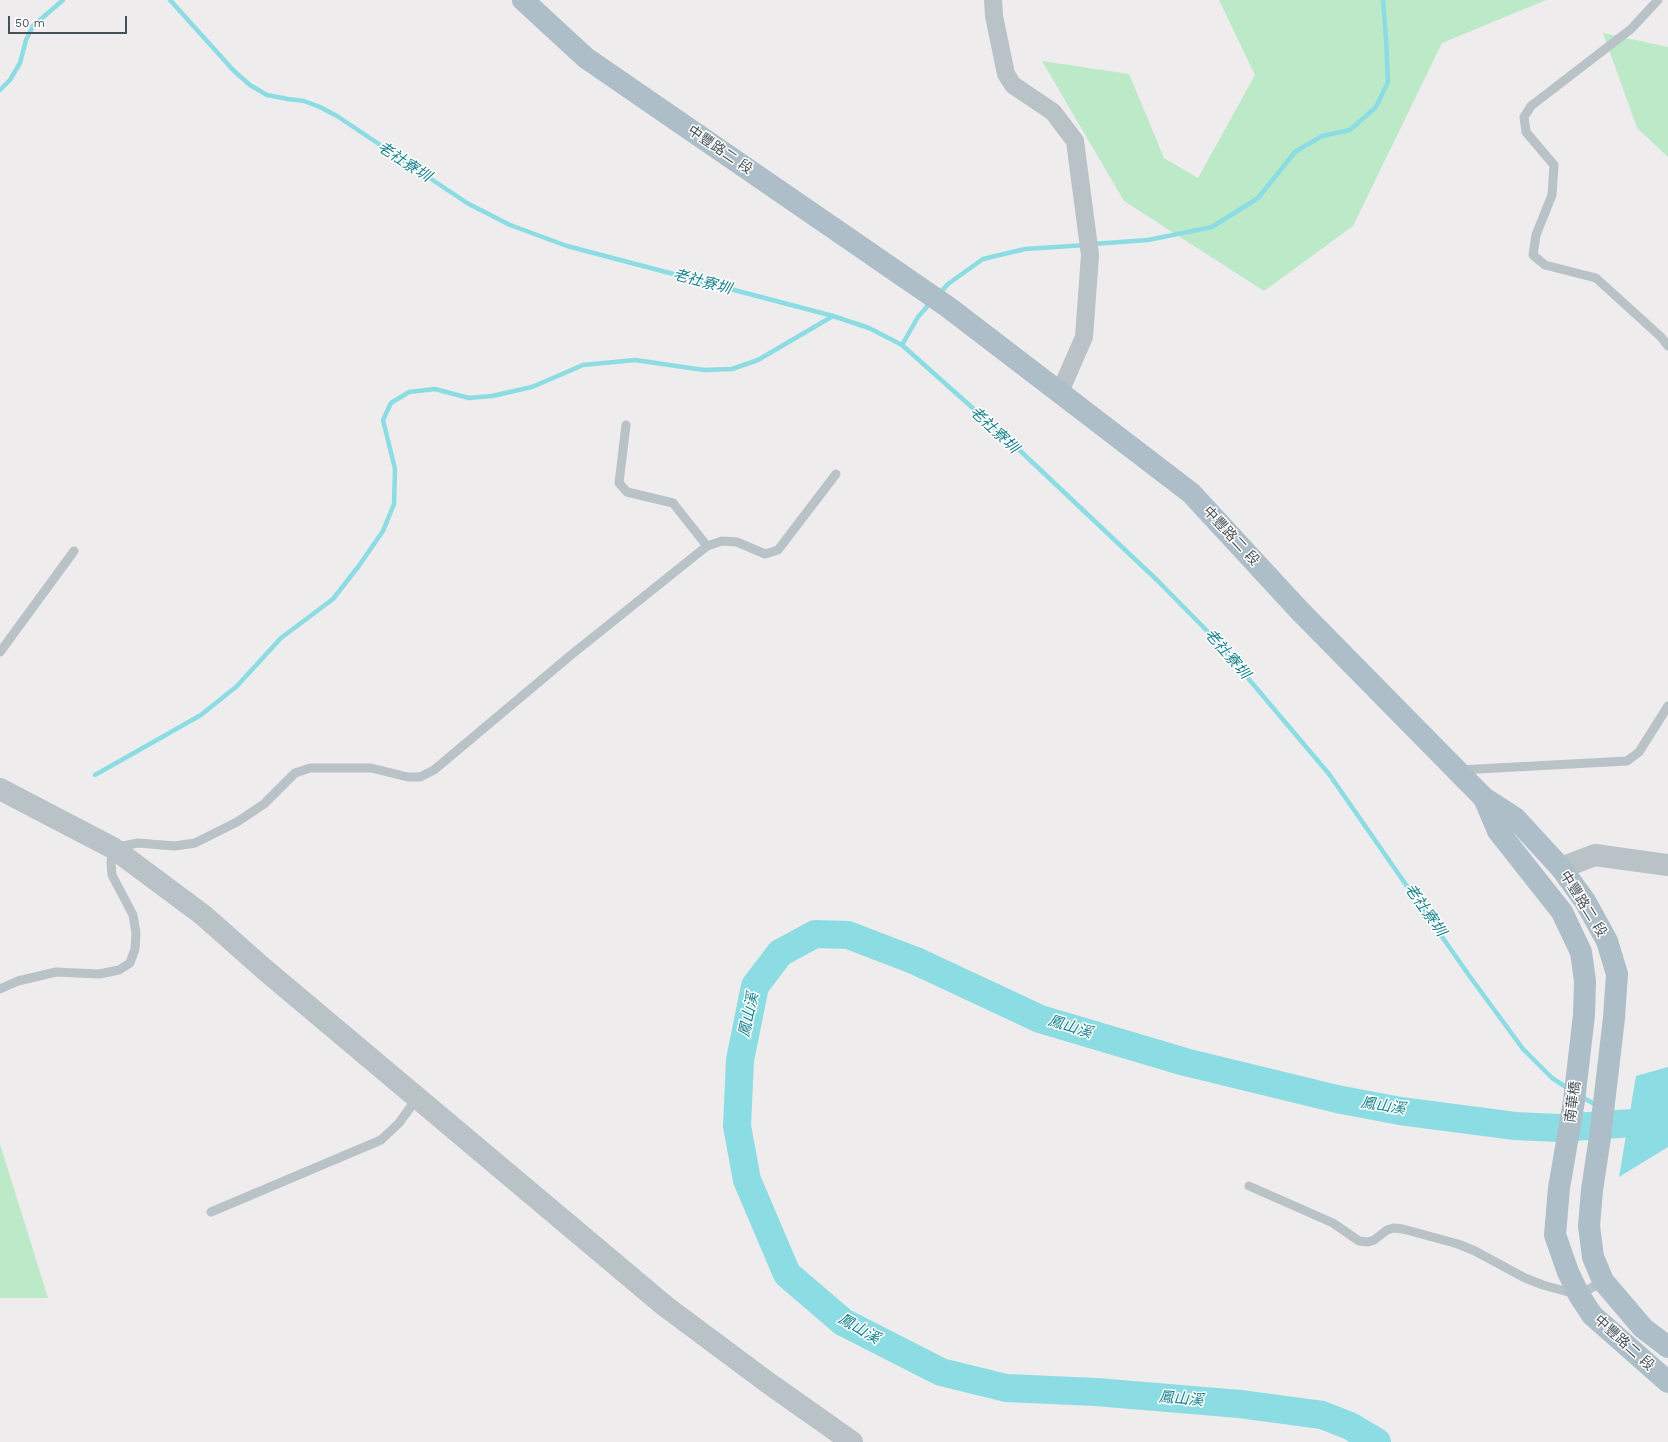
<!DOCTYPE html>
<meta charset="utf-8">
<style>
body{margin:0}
#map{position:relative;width:1668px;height:1442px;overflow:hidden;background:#eeecec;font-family:"Work Sans",sans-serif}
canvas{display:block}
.scale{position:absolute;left:8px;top:16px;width:119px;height:18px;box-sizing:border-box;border:2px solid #465157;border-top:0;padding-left:5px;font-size:12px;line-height:14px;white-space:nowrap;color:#465157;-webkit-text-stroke:3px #fff;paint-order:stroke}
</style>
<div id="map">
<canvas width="1668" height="1442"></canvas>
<div class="scale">50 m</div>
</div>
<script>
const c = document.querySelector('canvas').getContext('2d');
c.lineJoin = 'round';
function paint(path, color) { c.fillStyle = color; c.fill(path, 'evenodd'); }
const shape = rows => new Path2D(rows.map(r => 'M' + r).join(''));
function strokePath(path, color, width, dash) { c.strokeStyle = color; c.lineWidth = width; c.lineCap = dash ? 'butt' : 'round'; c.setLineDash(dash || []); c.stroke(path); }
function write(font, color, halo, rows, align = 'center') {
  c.font = font + ' "Work Sans","Noto Sans TC",sans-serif'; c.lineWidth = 3; c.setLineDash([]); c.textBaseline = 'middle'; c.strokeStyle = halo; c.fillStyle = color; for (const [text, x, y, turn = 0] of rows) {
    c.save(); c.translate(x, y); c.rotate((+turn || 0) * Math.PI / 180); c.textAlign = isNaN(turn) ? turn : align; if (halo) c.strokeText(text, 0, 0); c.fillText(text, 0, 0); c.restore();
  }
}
const green = shape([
 [1219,0,1546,0,1442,43,1353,226,1264,291,1124,201,1042,61,1129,74,1164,158,1198,178,1255,75],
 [1603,33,1668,47,1668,157,1637,128],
 [0,1144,48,1298,0,1298]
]);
const water = shape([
 [1668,1067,1668,1147,1619,1177,1636,1076]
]);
const stream = shape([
 [170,0,234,71,250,85,267,95,288,99,304,101,320,107,337,116,467,203,510,225,567,246,833,316,869,328,902,345,1013,444,1158,581,1214,638,1329,774,1468,974,1523,1049,1552,1078,1569,1089],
 [0,90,10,80,20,63,26,40,33,26,63,0],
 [1093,244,1148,240,1212,227,1258,198,1295,152,1322,136,1350,130,1376,107,1388,82,1386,38,1383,0],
 [939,294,948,284,983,259,1025,249,1086,245],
 [902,345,918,317,931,302],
 [95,775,201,715,237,686,281,638,333,599,358,567,383,531,394,504,395,469,383,420,391,403,409,392,435,389,469,398,492,396,532,387,583,365,635,360,704,370,732,369,758,360,833,316],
 [1580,1096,1598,1106],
 [1608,1111,1632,1123]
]);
const river = shape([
 [1377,1442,1350,1426,1322,1415,1240,1404,1096,1392,1006,1388,941,1372,843,1322,787,1274,747,1180,737,1126,740,1060,755,986,780,953,815,934,848,935,916,961,1040,1019,1185,1062,1337,1099,1400,1111,1515,1126,1558,1128,1633,1123,1668,1116]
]);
const service = shape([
 [1658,0,1631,29,1531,106,1524,117,1526,132,1554,165,1552,195,1536,235,1533,255,1545,265,1596,278,1661,337,1668,346],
 [626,425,619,483,627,492,673,503,707,546],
 [0,652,74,551],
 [1459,770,1627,761,1639,752,1668,706],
 [0,989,18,981,56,972,99,974,119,970,130,963,135,949,136,933,133,915,112,875,111,862,113,848,138,843,175,846,195,843,237,822,264,804,295,773,310,768,371,768,408,777,420,777,434,770,571,655,707,546,722,541,737,542,765,554,778,550,836,474],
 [1249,1186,1333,1223,1359,1241,1368,1242,1374,1240,1387,1230,1394,1228,1403,1229,1458,1244,1475,1251,1525,1278,1543,1285,1579,1295,1603,1281],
 [211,1212,381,1140,399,1123,417,1098]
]);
const minor = shape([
 [993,0,994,16,1006,74,1013,85,1053,112,1075,141,1090,255,1084,337,1060,392]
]);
const tertiary = shape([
 [0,789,113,848,203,915,264,969,665,1306,767,1382,852,1442],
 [1561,868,1595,855,1668,865]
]);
const primary = shape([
 [523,0,586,58,948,307,1191,493,1299,610,1484,798,1515,818,1561,868,1585,901,1607,941,1617,974,1614,1018,1600,1137,1592,1190,1589,1226,1593,1257,1603,1281,1643,1328,1668,1347],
 [1484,798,1498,831,1562,912,1581,952,1585,981,1584,1015,1574,1101,1559,1188,1555,1235,1568,1272,1579,1295,1592,1315,1668,1382]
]);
const streetNames = [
 ["中豐路二 段",720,150,34],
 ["中豐路二 段",1231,536,47],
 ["中豐路二 段",1583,904,58],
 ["南華橋",1573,1102,-82],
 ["中豐路二 段",1624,1343,42]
];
const waterNames = [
 ["老社寮圳",404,162,33],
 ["老社寮圳",702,282,15],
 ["老社寮圳",994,430,43],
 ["老社寮圳",1227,654,49],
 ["老社寮圳",1425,910,55],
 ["鳳山溪",749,1015,-78],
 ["鳳山溪",1070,1027,17],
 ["鳳山溪",1383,1106,9],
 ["鳳山溪",859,1329,30],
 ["鳳山溪",1181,1399,5]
];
paint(green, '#bceac8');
paint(water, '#8cdce4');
strokePath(stream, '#8cdce4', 4.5);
strokePath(river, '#8cdce4', 28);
strokePath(service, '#b8c2c7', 9);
strokePath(minor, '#b8c2c7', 18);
strokePath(tertiary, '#b8c2c7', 22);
strokePath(primary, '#adbec9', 22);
write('14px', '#465157', '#fff', streetNames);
write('italic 15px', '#16818c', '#fff', waterNames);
</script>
